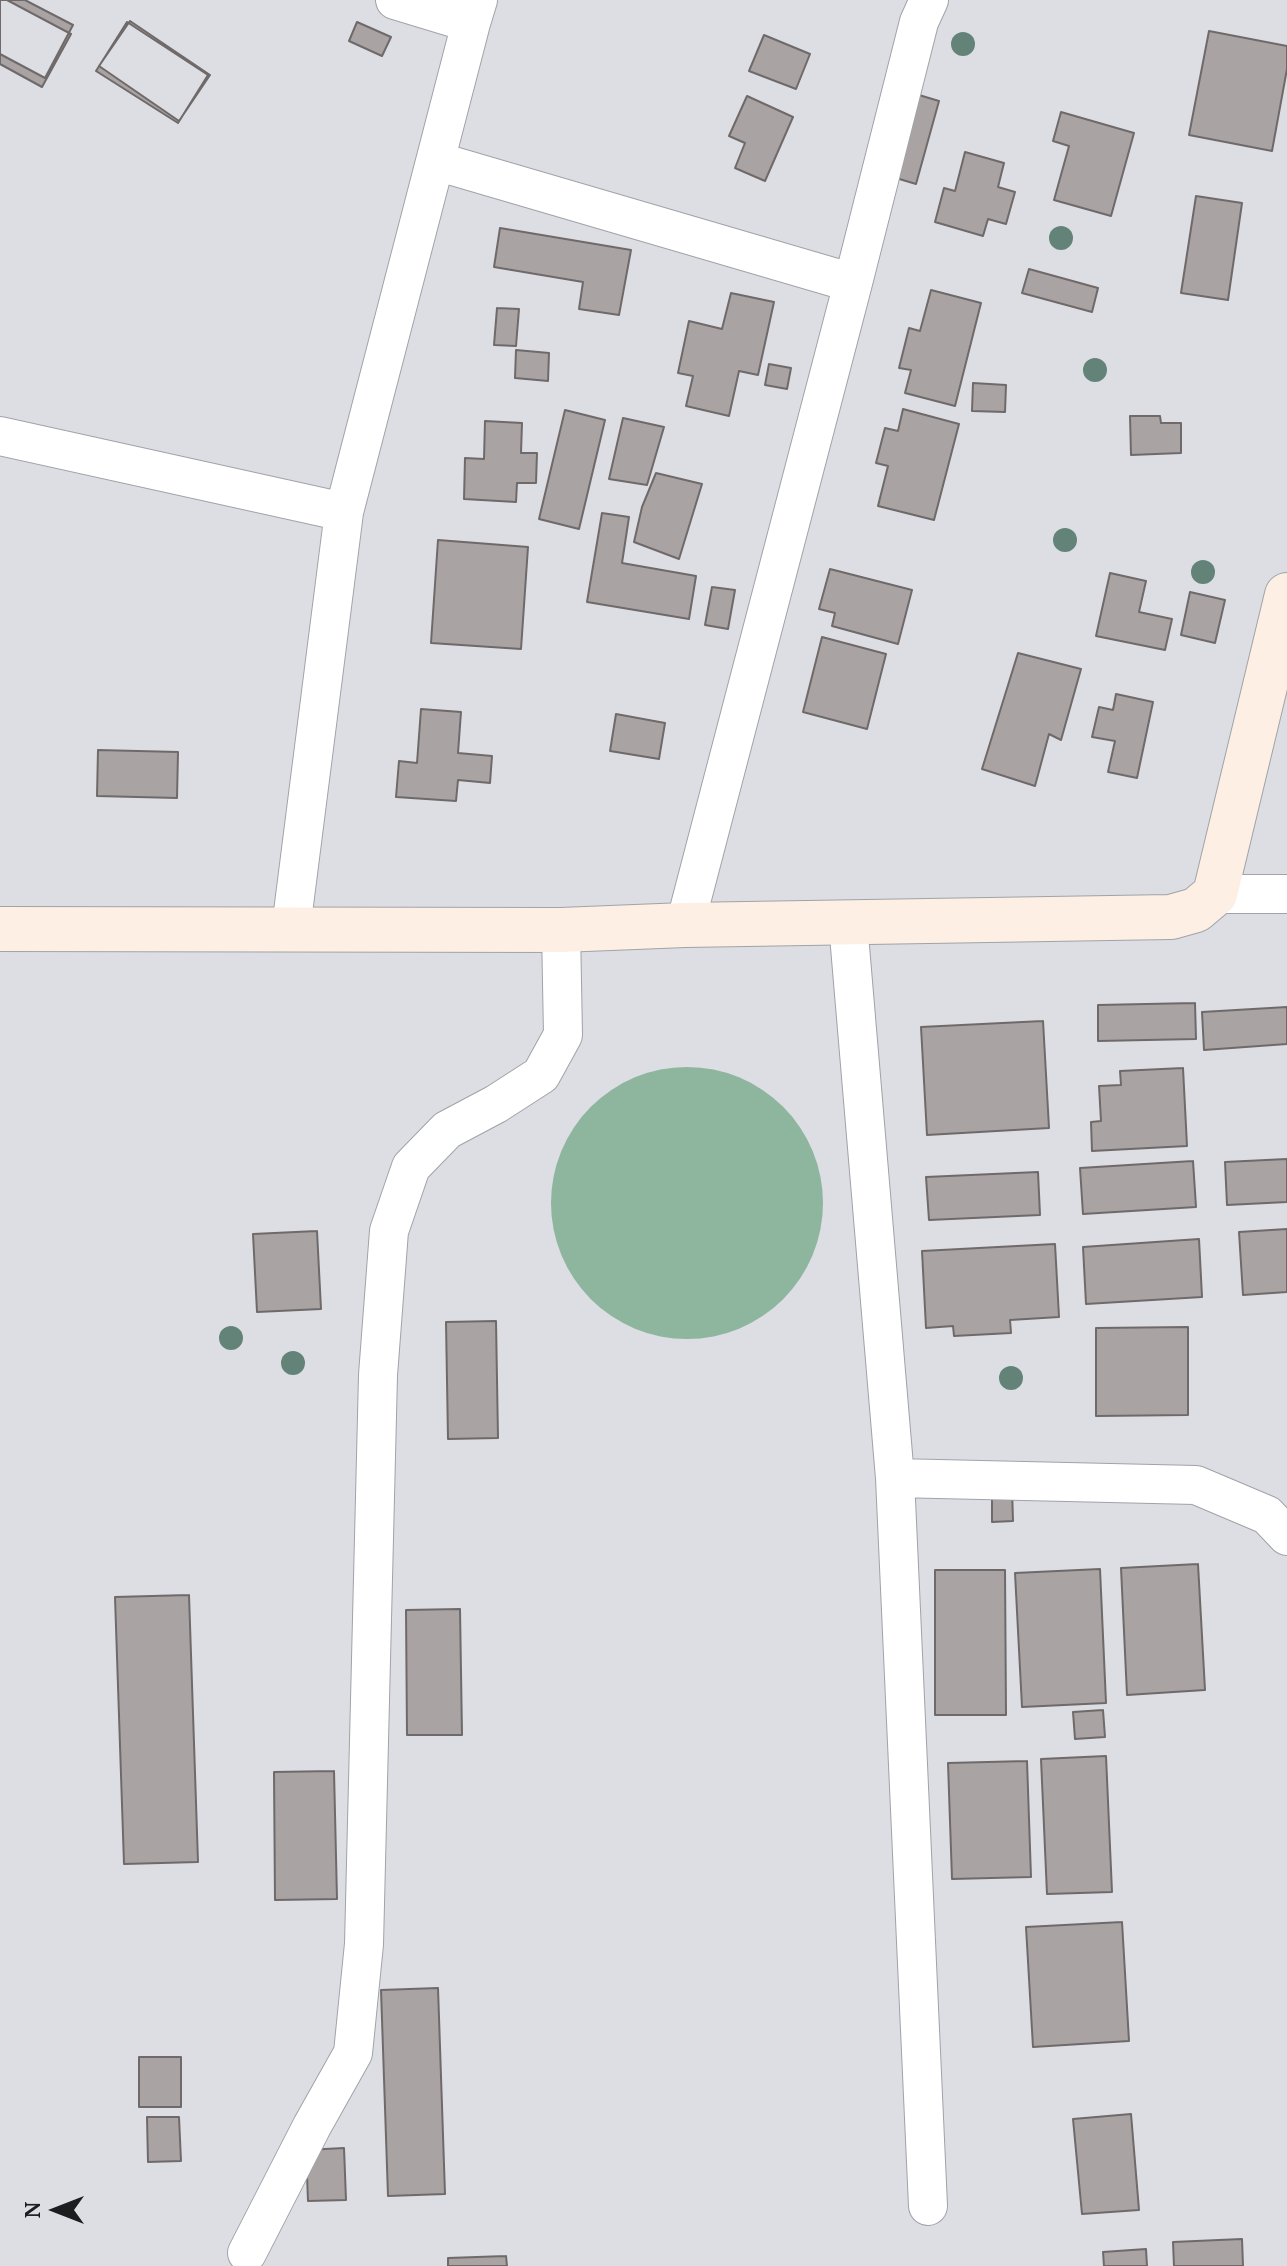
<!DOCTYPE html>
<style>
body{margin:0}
#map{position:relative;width:1287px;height:2266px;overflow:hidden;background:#dcdee3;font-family:"PT Serif",serif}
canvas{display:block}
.north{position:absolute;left:16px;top:2170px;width:80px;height:80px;-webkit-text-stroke:6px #dcdee3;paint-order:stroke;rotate:270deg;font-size:22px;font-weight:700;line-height:32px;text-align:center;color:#1c1d1f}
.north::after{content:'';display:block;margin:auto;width:28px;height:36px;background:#1c1d1f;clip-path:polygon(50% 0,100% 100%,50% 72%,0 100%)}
</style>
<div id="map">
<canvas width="1287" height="2266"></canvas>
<div class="north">N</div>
</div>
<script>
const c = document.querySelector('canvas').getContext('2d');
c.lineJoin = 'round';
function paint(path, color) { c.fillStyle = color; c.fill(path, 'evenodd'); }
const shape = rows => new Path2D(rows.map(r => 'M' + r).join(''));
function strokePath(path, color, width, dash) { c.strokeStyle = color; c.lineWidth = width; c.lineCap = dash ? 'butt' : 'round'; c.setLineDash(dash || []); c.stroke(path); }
const green = shape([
 '551 1203a136 136 0 1 1 272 0a136 136 0 1 1-272 0Z'
]);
const building = shape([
 [0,0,25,0,73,25,45,78,0,54,0,0],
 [0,0,7,0,71,34,42,87,0,64,0,0],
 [130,21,210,75,179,121,99,66,130,21],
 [127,22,208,75,178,123,96,71,127,22],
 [357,22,391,37,382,56,349,41,357,22],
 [1209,31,1287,46,1287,69,1272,151,1189,135,1209,31],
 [764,35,810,54,796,89,749,71,764,35],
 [919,95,939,101,916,184,896,178,919,95],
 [747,96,793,117,765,181,735,168,745,143,729,136,747,96],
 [1061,112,1134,133,1111,216,1054,200,1069,146,1053,141,1061,112],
 [965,152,1004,163,998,187,1015,192,1006,224,988,219,983,236,935,222,944,188,955,191,965,152],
 [1196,196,1242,203,1228,300,1181,293,1196,196],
 [500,228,631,250,619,315,579,309,583,282,494,267,500,228],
 [1029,269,1098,288,1092,312,1022,293,1029,269],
 [931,290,981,303,955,406,905,393,911,370,899,368,909,328,920,331,931,290],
 [731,293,774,302,758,375,739,371,729,416,686,406,693,376,678,373,689,321,722,329,731,293],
 [497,308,519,309,516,346,494,345,497,308],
 [516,350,549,353,548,381,515,378,516,350],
 [769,364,791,368,787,389,765,385,769,364],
 [973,383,1006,385,1005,412,972,411,973,383],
 [903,409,959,424,934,520,878,506,888,466,876,463,885,428,898,431,903,409],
 [565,410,605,420,579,529,539,519,565,410],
 [1130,416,1160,416,1161,423,1181,423,1181,453,1131,455,1130,416],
 [623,418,664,427,647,485,609,479,623,418],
 [485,421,522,423,521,453,537,453,536,483,517,483,516,502,464,499,465,458,484,459,485,421],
 [656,473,702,484,679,559,634,542,642,507,656,473],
 [602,513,629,517,622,563,696,576,689,619,587,602,602,513],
 [438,540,528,547,521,649,431,643,438,540],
 [830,569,912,590,898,644,832,626,835,613,819,609,830,569],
 [1110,573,1146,581,1139,612,1172,619,1165,650,1096,636,1110,573],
 [712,587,735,590,728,629,705,625,712,587],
 [1190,592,1225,600,1215,643,1181,635,1190,592],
 [822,637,886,654,867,729,803,712,822,637],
 [1018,653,1081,669,1061,740,1049,734,1035,786,982,769,1018,653],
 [1116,694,1153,702,1137,778,1108,772,1115,741,1092,737,1099,707,1113,710,1116,694],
 [421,709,461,712,458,753,492,756,490,783,458,780,456,801,396,797,399,761,417,763,421,709],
 [616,714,665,723,659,759,610,751,616,714],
 [98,750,178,752,177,798,97,796,98,750],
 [1195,1003,1196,1039,1098,1041,1098,1005,1195,1003],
 [1287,1007,1287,1044,1204,1050,1202,1012,1287,1007],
 [1043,1021,1049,1128,927,1135,921,1027,1043,1021],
 [1183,1068,1187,1146,1092,1151,1091,1122,1101,1121,1099,1086,1121,1085,1120,1071,1183,1068],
 [1287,1159,1287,1202,1227,1205,1225,1162,1287,1159],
 [1193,1161,1196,1207,1083,1214,1080,1168,1193,1161],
 [1038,1172,1040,1215,929,1220,926,1177,1038,1172],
 [1287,1229,1287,1292,1243,1295,1239,1232,1287,1229],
 [317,1231,321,1309,257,1312,253,1234,317,1231],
 [1199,1239,1202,1297,1086,1304,1083,1247,1199,1239],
 [1055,1244,1059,1317,1010,1320,1011,1333,954,1336,953,1326,926,1328,922,1251,1055,1244],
 [496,1321,498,1438,448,1439,446,1322,496,1321],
 [1188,1327,1188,1415,1096,1416,1096,1328,1188,1327],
 [992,1489,1012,1489,1013,1521,992,1522,992,1489],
 [1198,1564,1205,1690,1127,1695,1121,1568,1198,1564],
 [1100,1569,1106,1703,1022,1707,1015,1573,1100,1569],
 [935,1570,1005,1570,1006,1715,935,1715,935,1570],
 [189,1595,198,1862,124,1864,115,1597,189,1595],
 [460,1609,462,1735,407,1735,406,1610,460,1609],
 [1103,1710,1105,1737,1075,1739,1073,1712,1103,1710],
 [1106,1756,1112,1892,1047,1894,1041,1759,1106,1756],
 [1027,1761,1031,1877,952,1879,948,1763,1027,1761],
 [334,1771,337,1899,275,1900,274,1772,334,1771],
 [1122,1922,1129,2041,1033,2047,1026,1927,1122,1922],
 [438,1988,445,2194,388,2196,381,1990,438,1988],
 [139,2057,181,2057,181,2107,139,2107,139,2057],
 [1131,2114,1139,2210,1082,2214,1073,2119,1131,2114],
 [147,2117,179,2117,181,2161,148,2162,147,2117],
 [344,2148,346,2200,308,2201,306,2150,344,2148],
 [1242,2239,1243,2266,1174,2266,1173,2242,1242,2239],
 [1146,2249,1147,2266,1104,2266,1103,2252,1146,2249],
 [506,2256,507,2266,448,2266,448,2258,506,2256]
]);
const street = shape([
 [395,0,471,23],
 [436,161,853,283],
 [0,436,344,512],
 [1215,894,1287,894],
 [848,923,895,1478,928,2206],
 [685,925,853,283,919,22,929,0],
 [291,928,344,512,471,23,478,0],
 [895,1478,1196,1485,1267,1515,1287,1536],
 [247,2253,312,2126,353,2053,364,1944,378,1375,389,1231,411,1167,447,1130,496,1104,541,1075,563,1035,561,930]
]);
const secondary = shape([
 [0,929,561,930,685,925,1171,917,1196,910,1215,894,1287,595]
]);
const trees = [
 [963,44],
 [1061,238],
 [1095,370],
 [1065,540],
 [1203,572],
 [231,1338],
 [293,1363],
 [1011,1378]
];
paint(green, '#8eb69e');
paint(building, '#a9a4a3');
strokePath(building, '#6f6a69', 2);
strokePath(street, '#a0a3a7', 40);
strokePath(secondary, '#a0a3a7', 46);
strokePath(street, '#fff', 38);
strokePath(secondary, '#fdefe3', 44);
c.fillStyle = '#638378';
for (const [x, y] of trees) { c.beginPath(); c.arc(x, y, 12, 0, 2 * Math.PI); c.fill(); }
</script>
